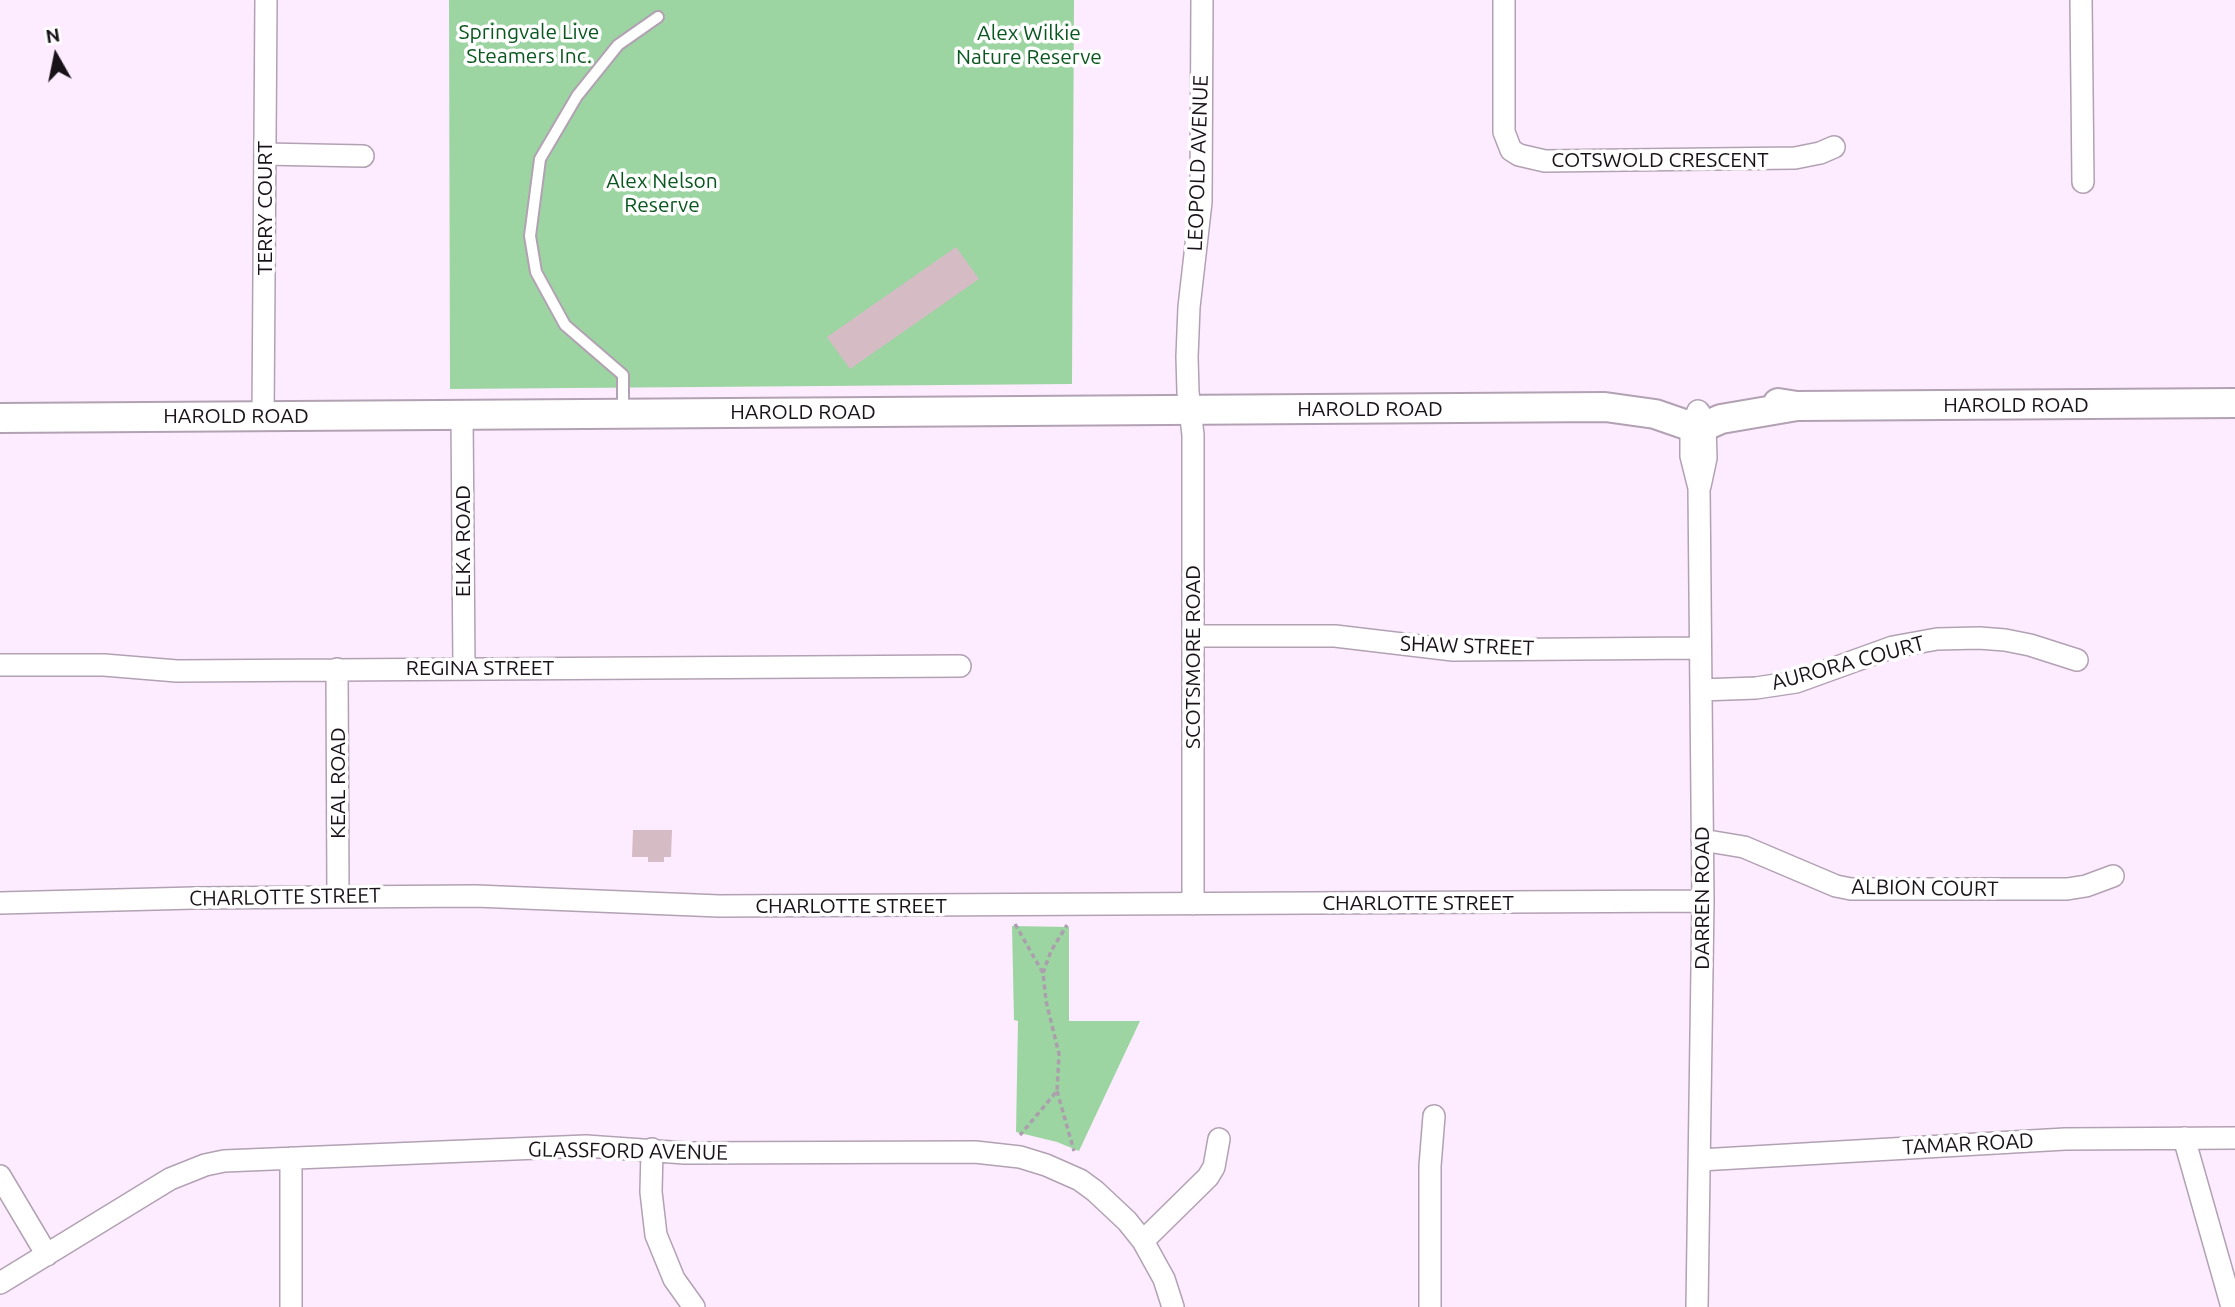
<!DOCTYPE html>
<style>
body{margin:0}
#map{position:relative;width:2235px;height:1307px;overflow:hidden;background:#fdecff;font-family:Ubuntu,sans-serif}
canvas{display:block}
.north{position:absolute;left:21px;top:21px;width:70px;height:70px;-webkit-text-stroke:5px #fff;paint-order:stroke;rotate:351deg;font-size:19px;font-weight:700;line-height:28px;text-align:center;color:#191319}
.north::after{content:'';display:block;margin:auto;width:24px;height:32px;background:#191319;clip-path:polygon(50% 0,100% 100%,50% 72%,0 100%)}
</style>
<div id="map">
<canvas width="2235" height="1307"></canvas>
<div class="north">N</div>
</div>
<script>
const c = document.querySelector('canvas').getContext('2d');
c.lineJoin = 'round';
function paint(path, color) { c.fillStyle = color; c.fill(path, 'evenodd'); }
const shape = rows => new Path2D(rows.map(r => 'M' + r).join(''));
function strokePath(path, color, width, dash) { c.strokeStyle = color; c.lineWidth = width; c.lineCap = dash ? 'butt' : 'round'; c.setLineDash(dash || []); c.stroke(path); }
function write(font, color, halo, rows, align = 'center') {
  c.font = font + ' Ubuntu,sans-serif'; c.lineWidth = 7; c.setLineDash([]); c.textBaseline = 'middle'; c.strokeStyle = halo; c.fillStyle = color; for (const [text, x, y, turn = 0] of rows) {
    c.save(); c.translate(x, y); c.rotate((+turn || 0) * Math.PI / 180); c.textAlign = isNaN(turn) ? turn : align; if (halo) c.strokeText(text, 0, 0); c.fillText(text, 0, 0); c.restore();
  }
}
const green = shape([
 [449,0,1074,0,1072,384,450,389],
 [1012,926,1069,927,1069,1021,1140,1021,1079,1151,1057,1142,1016,1132,1018,1021,1014,1020]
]);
const building = shape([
 [956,247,979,279,850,369,827,337],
 [633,830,672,830,671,857,664,857,664,862,648,862,648,857,632,857]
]);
const path = shape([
 [1015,924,1043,973,1046,1001,1059,1054,1057,1091,1020,1135],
 [1043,973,1051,951,1067,925],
 [1057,1091,1074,1151]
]);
const service = shape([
 [623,413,623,375,565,325,536,272,530,236,540,159,577,96,618,45,658,17]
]);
const minor = shape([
 [1504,0,1504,132,1511,150,1519,155,1545,161,1795,158,1820,153,1834,147],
 [2081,0,2083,182],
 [265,154,363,156],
 [1699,412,1705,426,1706,458,1700,486],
 [462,414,464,669],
 [263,416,266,0],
 [1193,636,1335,636,1453,650,1700,648],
 [0,665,104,665,177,671,960,666],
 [337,669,338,896],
 [1701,690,1756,688,1796,682,1893,647,1937,639,1979,638,2005,640,2030,645,2077,660],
 [1702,840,1744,847,1836,886,1851,889,2067,889,2086,886,2113,876],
 [0,903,194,898,476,896,719,906,1703,901],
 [1193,904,1193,435,1188,392,1187,357,1189,307,1201,202,1202,0],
 [2184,1138,2232,1307],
 [652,1149,651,1192,656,1235,674,1279,694,1307],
 [291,1158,291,1307],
 [1700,1160,2065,1139,2235,1138],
 [0,1176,47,1255],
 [1143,1241,1208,1177,1214,1167,1219,1139],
 [0,1283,170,1179,205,1165,224,1161,586,1146,685,1153,975,1152,1020,1157,1046,1165,1080,1180,1095,1191,1127,1221,1143,1241,1164,1279,1173,1307],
 [1430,1307,1430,1166,1434,1116],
 [1697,1307,1703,901,1699,488,1691,456,1691,431,1698,411]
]);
const tertiary = shape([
 [1778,403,1797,406,2235,403],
 [0,418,1605,407,1655,414,1684,424,1705,426,1721,419,1797,406]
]);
const parkNames = [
 ["Springvale Live",529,32],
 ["Steamers Inc.",529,56],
 ["Alex Wilkie",1029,33],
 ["Nature Reserve",1029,57],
 ["Alex Nelson",662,181],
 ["Reserve",662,205]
];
const streetNames = [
 ["COTSWOLD CRESCENT",1660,160],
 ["LEOPOLD AVENUE",1198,163,-88],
 ["TERRY COURT",265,208,-90],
 ["HAROLD ROAD",2016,405],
 ["HAROLD ROAD",1370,409],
 ["HAROLD ROAD",803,412],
 ["HAROLD ROAD",236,416],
 ["ELKA ROAD",463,541,-90],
 ["SHAW STREET",1467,646,2],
 ["SCOTSMORE ROAD",1193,657,-90],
 ["AURORA COURT",1848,663,-15],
 ["REGINA STREET",480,668],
 ["KEAL ROAD",338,783,-90],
 ["ALBION COURT",1925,888,1],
 ["CHARLOTTE STREET",285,897,-1],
 ["DARREN ROAD",1702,898,-90],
 ["CHARLOTTE STREET",1418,903],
 ["CHARLOTTE STREET",851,906],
 ["TAMAR ROAD",1968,1144,-3],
 ["GLASSFORD AVENUE",628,1151,1]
];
paint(green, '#9cd5a2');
paint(building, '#d5bbc4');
strokePath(service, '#b2a1b3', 14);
strokePath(minor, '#b2a1b3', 24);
strokePath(tertiary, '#b2a1b3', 32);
strokePath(path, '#ac9fad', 3.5, [5, 3.5]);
strokePath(service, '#fff', 10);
strokePath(minor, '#fff', 21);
strokePath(tertiary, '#fff', 28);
write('21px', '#09571f', '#fff', parkNames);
write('21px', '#191319', '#fff', streetNames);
</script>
